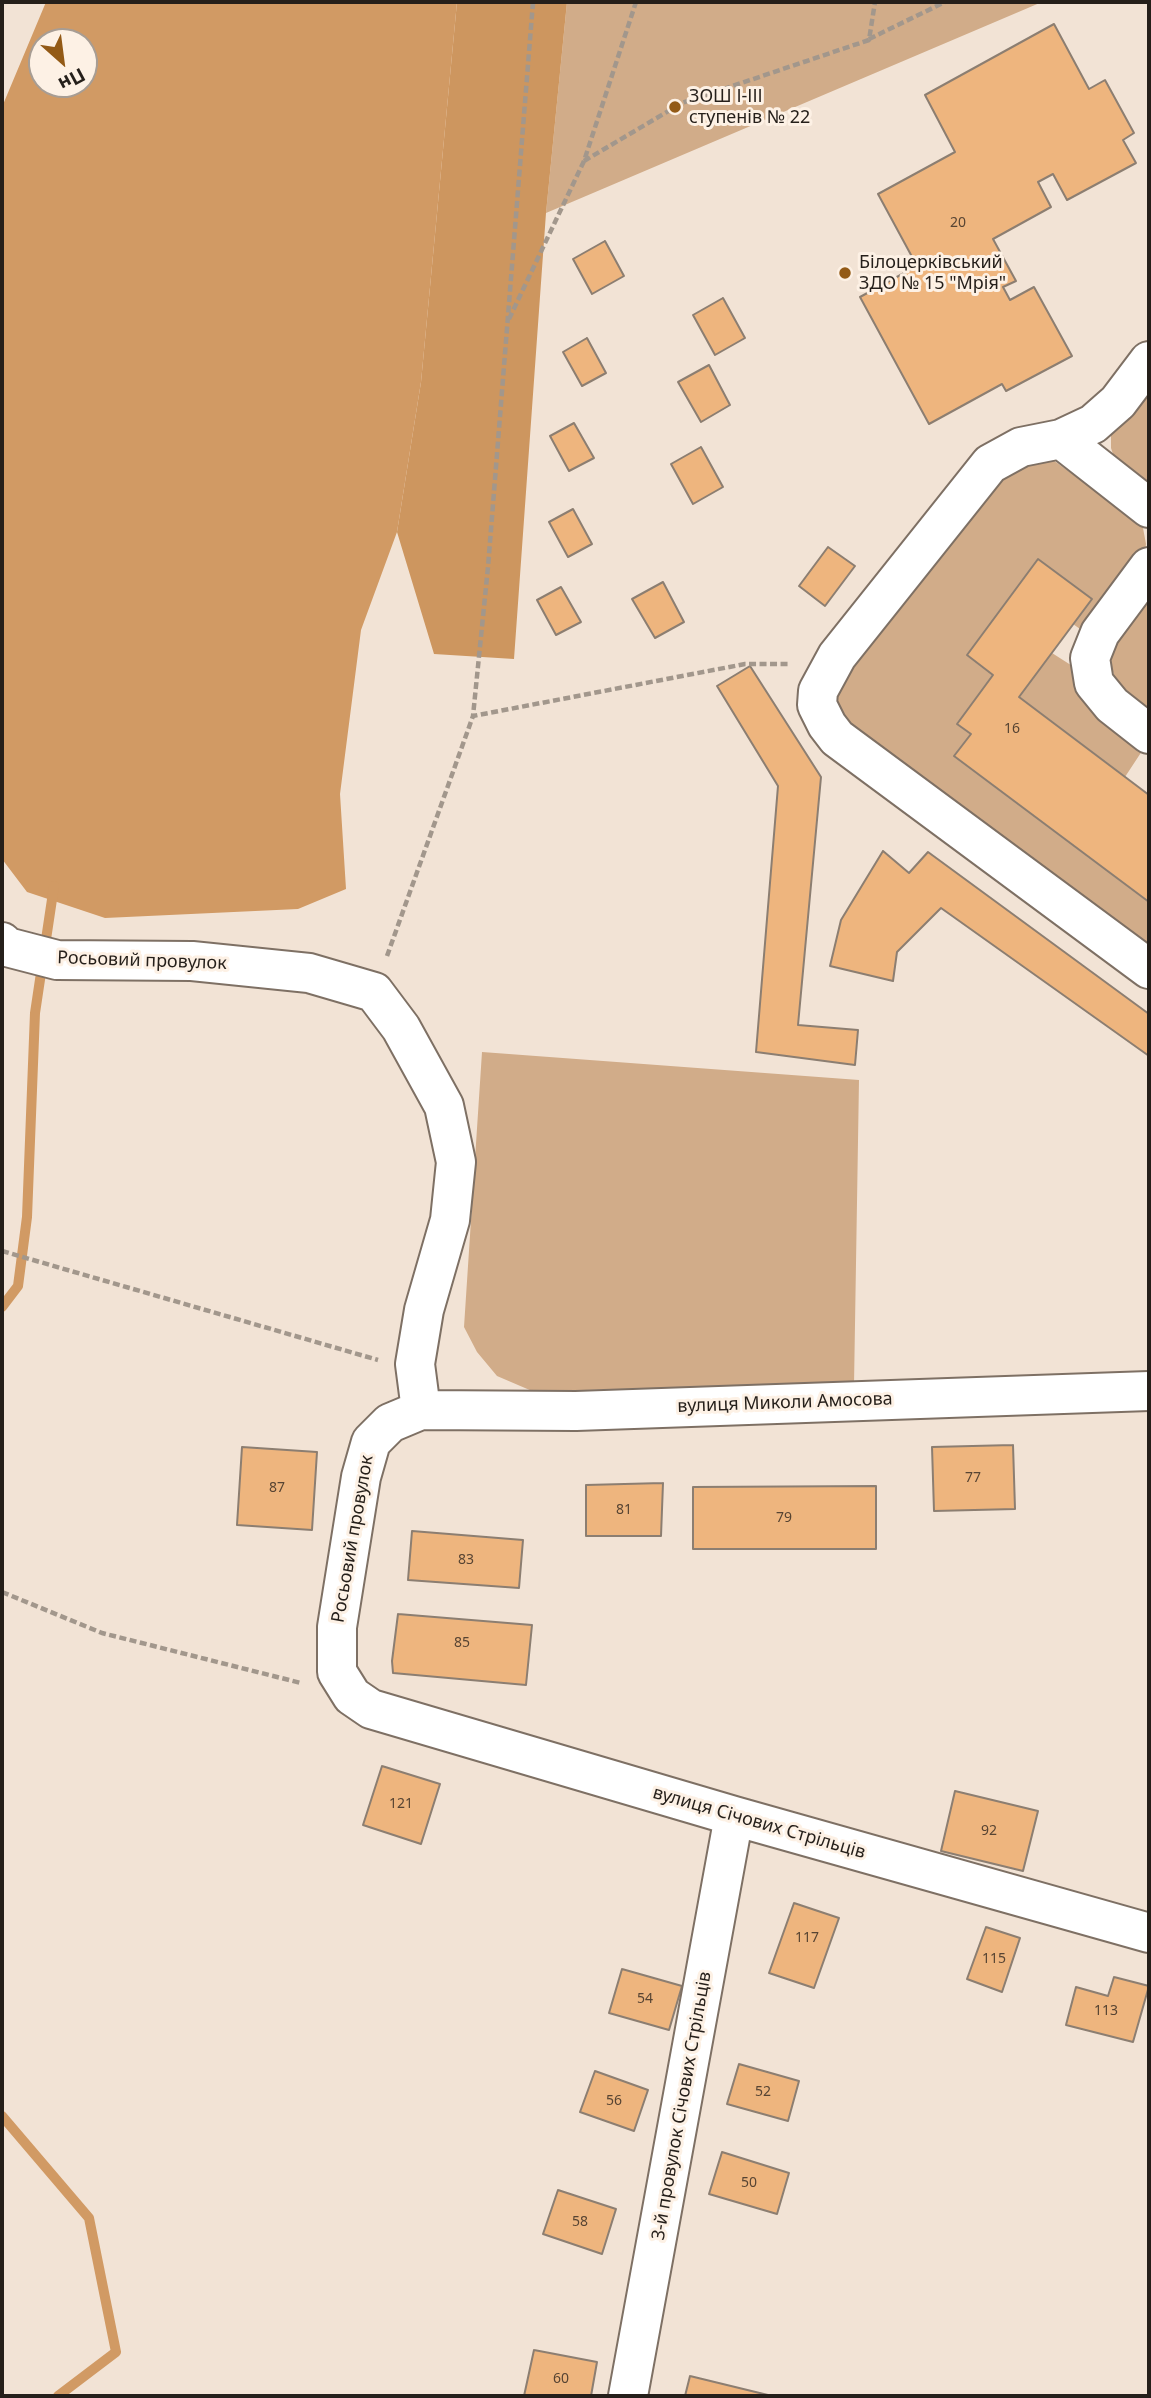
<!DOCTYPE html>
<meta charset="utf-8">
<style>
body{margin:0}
#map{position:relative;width:1151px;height:2398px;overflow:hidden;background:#f2e3d5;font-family:"Noto Sans",sans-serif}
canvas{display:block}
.frame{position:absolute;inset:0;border:4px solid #251f1a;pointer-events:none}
.north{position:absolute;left:28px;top:28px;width:70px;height:70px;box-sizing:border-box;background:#fdf1e5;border:2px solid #a79d94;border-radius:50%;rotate:152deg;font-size:19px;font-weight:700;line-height:28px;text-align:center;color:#251f1a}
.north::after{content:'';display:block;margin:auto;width:24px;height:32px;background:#935a16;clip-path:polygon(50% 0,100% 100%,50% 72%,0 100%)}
</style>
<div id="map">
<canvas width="1151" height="2398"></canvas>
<div class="frame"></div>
<div class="north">Пн</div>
</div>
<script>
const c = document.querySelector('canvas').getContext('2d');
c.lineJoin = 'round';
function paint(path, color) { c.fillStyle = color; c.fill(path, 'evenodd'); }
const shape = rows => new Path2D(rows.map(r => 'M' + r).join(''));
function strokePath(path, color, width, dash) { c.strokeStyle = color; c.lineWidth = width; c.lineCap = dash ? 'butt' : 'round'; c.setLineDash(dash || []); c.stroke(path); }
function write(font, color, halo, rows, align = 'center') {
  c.font = font + ' "Noto Sans",sans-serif'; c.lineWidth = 6; c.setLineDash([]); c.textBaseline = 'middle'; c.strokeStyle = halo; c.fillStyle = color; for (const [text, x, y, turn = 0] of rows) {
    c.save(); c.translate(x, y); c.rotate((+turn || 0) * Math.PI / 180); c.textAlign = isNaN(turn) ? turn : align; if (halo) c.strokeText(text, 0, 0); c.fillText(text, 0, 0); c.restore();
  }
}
const green = shape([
 [567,2,1042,2,546,213],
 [1149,383,1149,492,1115,460,1111,448,1111,433],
 [1053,460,1135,519,1143,528,1146,544,1144,557,1087,634,1073,624,1092,599,1038,560,967,655,993,675,957,724,971,734,954,756,1149,902,1149,951,842,723,835,695,840,681,1006,471,1018,461],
 [1149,596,1149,711,1116,683,1109,656,1115,643],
 [1052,653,1077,669,1144,748,1125,777,1019,697],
 [482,1052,859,1080,854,1385,532,1391,497,1376,477,1352,464,1327]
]);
const forest = shape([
 [457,2,567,2,546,213,514,659,434,654,397,532,421,382]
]);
const water = shape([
 [46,2,457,2,421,382,397,532,361,630,340,794,346,889,298,909,105,918,27,892,2,859,2,107],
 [42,42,84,42,84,84,42,84]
]);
const stream = shape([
 [2,1307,18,1286,27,1217,35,1013,54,886],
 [2,2116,89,2218,116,2352,58,2396]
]);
const building = shape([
 [1054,24,1089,89,1105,80,1134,133,1123,140,1136,163,1067,200,1053,174,1038,182,1051,207,993,239,1016,281,1003,287,1010,300,1034,287,1072,356,1006,391,1002,384,929,424,860,297,917,266,878,194,955,152,925,95,1054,24],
 [605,241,624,276,592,294,573,259,605,241],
 [723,298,745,338,715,355,693,315,723,298],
 [587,338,606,373,582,386,563,352,587,338],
 [709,365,730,405,701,422,678,382,709,365],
 [574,423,594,458,569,471,550,436,574,423],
 [701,447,723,487,693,504,671,464,701,447],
 [573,509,592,544,568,557,549,522,573,509],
 [828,547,855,566,825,606,799,586,828,547],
 [1038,559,1092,599,1019,697,1149,795,1149,902,954,756,971,734,957,724,993,675,967,655,1038,559],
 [663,582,684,622,655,638,632,599,663,582],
 [561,587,581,622,556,635,537,600,561,587],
 [750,666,821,777,798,1025,858,1030,855,1065,756,1052,778,786,717,686,750,666],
 [883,851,909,873,928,852,1149,1014,1149,1056,941,908,897,952,893,981,830,966,841,920,883,851],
 [1013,1445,1015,1509,934,1511,932,1447,1013,1445],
 [242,1447,317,1452,312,1530,237,1525,242,1447],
 [663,1483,661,1536,586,1536,586,1485,663,1483],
 [876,1486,876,1549,693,1549,693,1487,876,1486],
 [412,1531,523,1540,519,1588,408,1580,412,1531],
 [398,1614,532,1625,526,1685,393,1673,392,1661,398,1614],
 [382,1766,440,1784,421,1844,363,1825,382,1766],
 [955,1791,1038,1811,1023,1871,941,1851,955,1791],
 [794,1903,839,1918,814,1988,769,1973,794,1903],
 [986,1927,1020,1938,1002,1992,967,1979,986,1927],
 [622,1969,682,1986,669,2030,609,2013,622,1969],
 [1114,1977,1149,1986,1133,2042,1066,2025,1076,1987,1108,1996,1114,1977],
 [739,2064,799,2081,788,2121,727,2104,739,2064],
 [595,2071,648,2090,634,2131,580,2112,595,2071],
 [722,2152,789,2173,777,2214,709,2194,722,2152],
 [558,2190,616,2209,602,2254,543,2234,558,2190],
 [534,2350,597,2362,591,2396,524,2396,534,2350],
 [690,2376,772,2396,685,2396,690,2376]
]);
const path = shape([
 [533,2,488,567,473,716,745,664,790,664],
 [869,39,945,2],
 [584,161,682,103,869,40,875,2],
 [509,319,584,161,636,2],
 [387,956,473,716],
 [2,1251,378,1360],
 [2,1592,102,1633,301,1683]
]);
const minor = shape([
 [1149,361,1118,402,1093,424,1061,439,1021,447,990,464,837,656,818,691,817,705,827,725,837,738,1149,969],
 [1061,439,1149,508],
 [1149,567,1100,633,1090,658,1094,683,1112,705,1149,734],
 [2,942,7,947,57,960,192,961,309,973,374,992,401,1028,444,1106,456,1162,450,1220,424,1310,415,1364,421,1410,390,1423,371,1442,361,1477,337,1627,337,1672,352,1696,371,1709,734,1816,1149,1933],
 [421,1410,576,1411,1149,1391],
 [628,2396,734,1816]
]);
const markers = [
 [675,107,7,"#935a16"],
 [845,273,7,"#935a16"]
];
const numberNames = [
 ["20",958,223],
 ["16",1012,729],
 ["77",973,1478],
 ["87",277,1488],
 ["81",624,1510],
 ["79",784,1518],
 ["83",466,1560],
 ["85",462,1643],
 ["121",401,1804],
 ["92",989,1831],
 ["117",807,1938],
 ["115",994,1959],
 ["54",645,1999],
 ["113",1106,2011],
 ["52",763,2092],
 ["56",614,2101],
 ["50",749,2183],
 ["58",580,2222],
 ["60",561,2379]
];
const poiNames = [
 ["ЗОШ І-ІІІ",689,97],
 ["ступенів № 22",689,118],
 ["Білоцерківський",859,263],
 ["ЗДО № 15 \"Мрія\"",859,284]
];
const streetNames = [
 ["Росьовий провулок",142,961,2],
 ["вулиця Миколи Амосова",785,1403,-2],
 ["Росьовий провулок",353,1539,-80],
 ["вулиця Січових Стрільців",759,1823,16],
 ["3-й провулок Січових Стрільців",682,2106,-80]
];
paint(green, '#d1ac89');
paint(forest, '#cd965f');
paint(water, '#d19a64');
strokePath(stream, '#d19a64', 10);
paint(building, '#eeb57e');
strokePath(building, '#8c7e71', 2);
strokePath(minor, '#7e7064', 42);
strokePath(path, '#a2978c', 4.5, [7, 3.5]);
strokePath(minor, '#fff', 38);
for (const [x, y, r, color] of markers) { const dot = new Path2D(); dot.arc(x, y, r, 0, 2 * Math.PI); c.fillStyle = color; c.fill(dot); strokePath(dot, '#fdf1e5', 2.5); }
write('14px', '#574433', null, numberNames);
write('18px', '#251f1a', '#fdf1e5', poiNames, 'left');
write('18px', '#251f1a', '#fdf1e5', streetNames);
</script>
